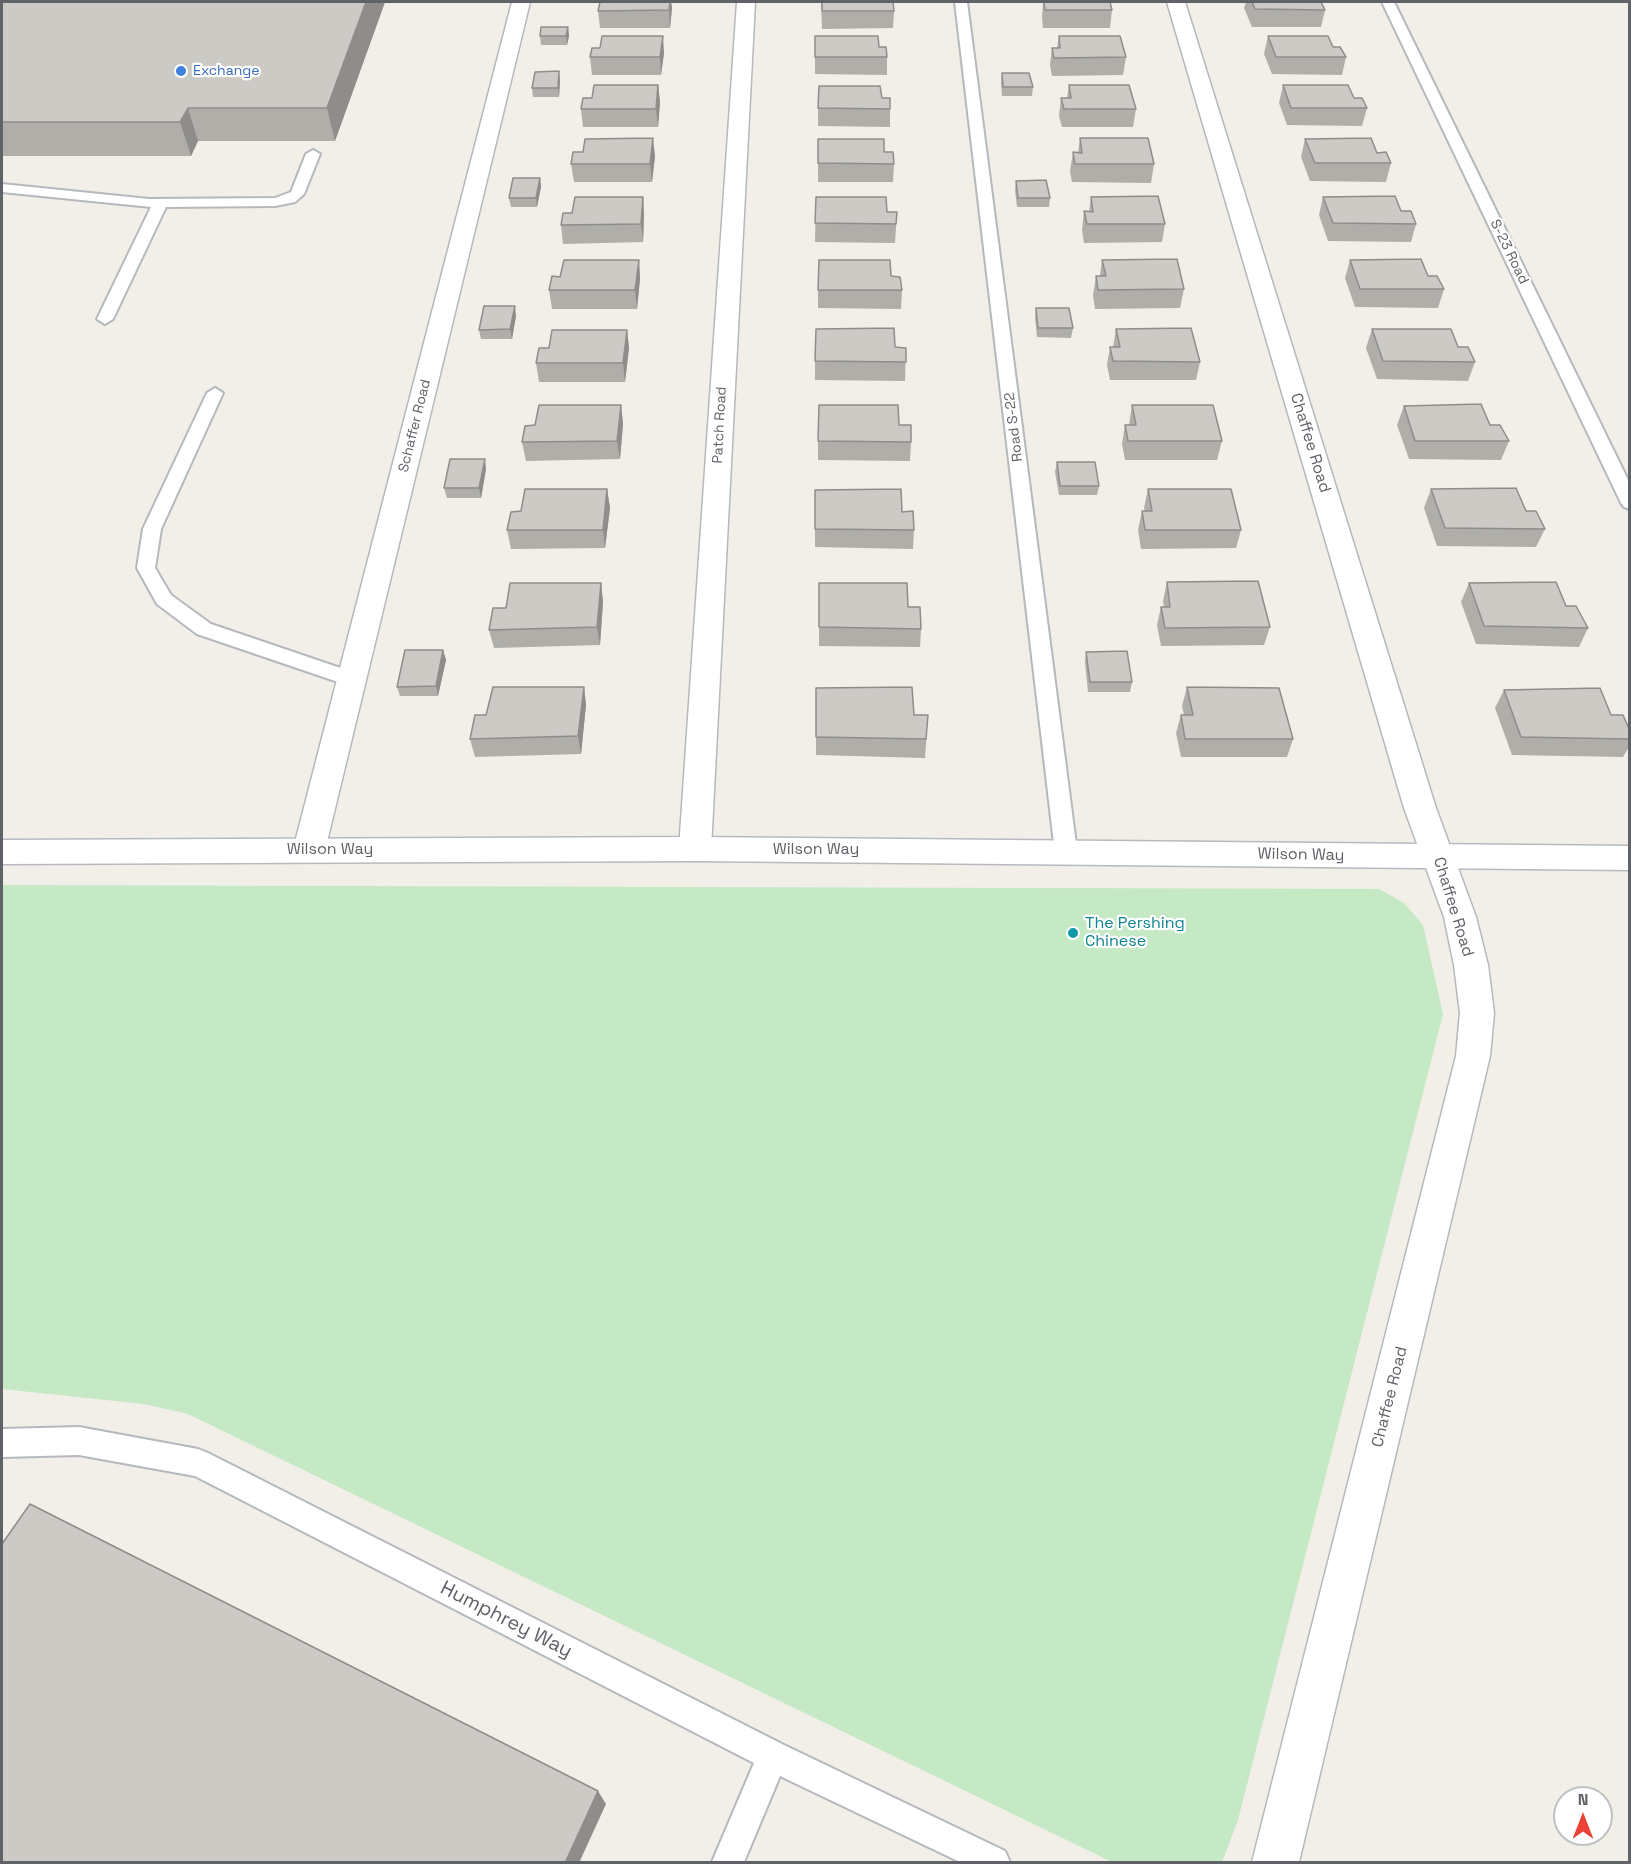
<!DOCTYPE html>
<style>
body{margin:0}
#map{position:relative;width:1631px;height:1864px;overflow:hidden;background:#f1efe8;font-family:"Space Grotesk",sans-serif}
canvas{display:block}
.frame{position:absolute;inset:0;border:3px solid #5f6368;pointer-events:none}
.north{position:absolute;left:1553px;top:1786px;width:60px;height:60px;box-sizing:border-box;background:#fff;border:2px solid #bfc1c3;border-radius:50%;rotate:0deg;font-size:16px;font-weight:700;line-height:24px;text-align:center;color:#5f6368}
.north::after{content:'';display:block;margin:auto;width:21px;height:27px;background:#ea4335;clip-path:polygon(50% 0,100% 100%,50% 72%,0 100%)}
</style>
<div id="map">
<canvas width="1631" height="1864"></canvas>
<div class="frame"></div>
<div class="north">N</div>
</div>
<script>
const c = document.querySelector('canvas').getContext('2d');
c.lineJoin = 'round';
function paint(path, color) { c.fillStyle = color; c.fill(path, 'evenodd'); }
const shape = rows => new Path2D(rows.map(r => 'M' + r).join(''));
function strokePath(path, color, width, dash) { c.strokeStyle = color; c.lineWidth = width; c.lineCap = dash ? 'butt' : 'round'; c.setLineDash(dash || []); c.stroke(path); }
function write(font, color, halo, rows, align = 'center') {
  c.font = font + ' "Space Grotesk",sans-serif'; c.lineWidth = 4.5; c.setLineDash([]); c.textBaseline = 'middle'; c.strokeStyle = halo; c.fillStyle = color; for (const [text, x, y, turn = 0] of rows) {
    c.save(); c.translate(x, y); c.rotate((+turn || 0) * Math.PI / 180); c.textAlign = isNaN(turn) ? turn : align; if (halo) c.strokeText(text, 0, 0); c.fillText(text, 0, 0); c.restore();
  }
}
const green = shape([
 [2,885,1379,889,1404,903,1423,925,1443,1014,1238,1820,1222,1862,1112,1862,188,1414,144,1404,2,1389]
]);
const lane = shape([
 [955,2,967,2,1077,852,1074,858,1066,860,1058,858,1055,852,955,2],
 [1382,2,1394,2,1630,484,1630,509,1624,507,1621,503,1382,2],
 [313,150,320,154,304,194,295,202,275,206,166,207,113,319,105,324,97,319,151,207,2,192,2,184,149,199,275,198,291,192,306,154,313,150],
 [215,388,223,393,161,529,155,568,171,595,211,624,358,674,361,679,358,684,351,686,344,684,197,634,157,604,137,568,143,529,207,393,215,388],
 [79,1427,198,1449,208,1453,784,1745,1005,1851,1010,1862,960,1862,780,1776,744,1862,712,1862,754,1763,195,1476,79,1455,2,1457,2,1429,79,1427]
]);
const street = shape([
 [512,2,530,2,325,850,320,859,309,862,298,859,293,850,512,2],
 [737,2,755,2,711,849,706,858,695,861,684,858,679,849,737,2],
 [1167,2,1185,2,1436,808,1476,917,1488,965,1494,1013,1490,1056,1299,1862,1252,1862,1456,1056,1460,1013,1454,965,1444,917,1404,808,1167,2]
]);
const secondary = shape([
 [695,837,1630,846,1630,870,695,861,2,864,2,840,695,837]
]);
const wall = shape([
 [2,2,385,2,335,141,198,141,191,156,2,156],
 [600,2,671,2,672,8,670,28,600,28,598,11],
 [821,2,893,2,894,11,893,28,822,29],
 [1043,2,1112,10,1110,28,1043,28,1042,18],
 [1246,2,1321,2,1325,10,1321,27,1252,27,1244,8],
 [568,27,569,36,567,45,541,45,540,36],
 [815,36,879,47,887,57,887,75,815,74],
 [1059,36,1126,57,1123,75,1052,76,1050,65,1052,48,1057,48],
 [1268,36,1333,47,1346,57,1342,75,1272,74,1264,54],
 [664,53,661,75,592,75,590,57],
 [1002,73,1033,87,1032,96,1002,96,1001,82],
 [560,80,559,97,533,97,532,88],
 [658,85,660,102,658,127,583,127,581,109,592,98],
 [1069,85,1136,109,1133,127,1062,127,1059,116,1061,98,1067,98],
 [1283,85,1354,98,1367,108,1362,126,1287,125,1279,103],
 [882,98,890,109,890,127,818,126,818,108],
 [1080,138,1154,164,1151,183,1072,182,1070,171,1073,152,1078,153],
 [818,139,884,152,894,164,893,182,818,182],
 [1305,139,1391,163,1386,182,1310,181,1301,157],
 [583,152,655,156,652,182,574,182,571,164],
 [540,178,541,187,537,207,511,207,509,198],
 [1016,181,1050,198,1049,207,1017,207,1015,190],
 [643,197,644,215,643,242,563,244,561,225,572,213],
 [816,197,887,212,897,212,895,243,815,242],
 [1091,197,1165,224,1162,242,1084,243,1082,230,1084,211,1089,212],
 [1323,197,1401,211,1416,224,1411,242,1328,241,1319,215],
 [639,260,640,279,637,309,552,309,549,290,560,277],
 [1102,260,1184,289,1180,308,1095,309,1093,295,1096,276,1100,276],
 [1350,260,1444,289,1438,308,1355,307,1345,278],
 [891,276,902,290,901,309,818,308,818,290],
 [1036,308,1073,328,1071,338,1037,337,1035,317],
 [516,316,512,339,481,339,479,330],
 [1116,329,1200,362,1196,380,1110,380,1107,365,1110,347,1113,347],
 [1372,329,1458,347,1475,362,1468,381,1377,379,1366,348],
 [627,330,629,348,625,382,539,382,536,363,549,348],
 [906,348,905,381,815,380,815,361],
 [621,405,623,424,620,459,526,461,522,442,535,425],
 [1132,405,1222,441,1217,460,1125,460,1122,444,1125,425,1129,425],
 [1404,406,1490,425,1509,441,1501,460,1409,459,1397,425],
 [899,425,911,442,910,461,818,460,818,441],
 [1057,462,1099,486,1097,495,1059,495,1055,472],
 [486,469,481,498,447,498,444,488],
 [607,489,610,508,605,548,511,549,507,530],
 [1148,489,1241,530,1236,548,1141,549,1138,530,1142,511,1145,511,1144,508],
 [1431,489,1545,529,1536,547,1437,546,1424,508],
 [815,490,902,512,914,530,913,549,815,547],
 [1167,582,1270,627,1264,645,1161,646,1157,625,1161,607,1164,607,1163,601],
 [601,583,603,602,600,645,494,648,489,630],
 [819,583,908,607,921,629,920,647,819,646],
 [1469,583,1588,628,1579,647,1476,644,1461,602],
 [443,650,446,660,438,696,400,696,397,687],
 [1086,652,1132,682,1130,692,1088,692,1085,662],
 [584,687,586,705,581,754,475,757,470,739,486,715],
 [1187,687,1293,739,1287,757,1181,757,1176,733,1181,715,1184,715,1182,706],
 [816,688,914,715,928,715,925,758,816,755],
 [1504,690,1611,715,1629,729,1629,747,1623,757,1512,755,1495,708]
]);
const shadedWall = shape([
 [366,2,385,2,335,141,327,108],
 [670,2,671,2,672,8,670,28,669,10],
 [568,27,569,36,567,45,566,36],
 [663,36,664,53,661,75,660,57],
 [559,71,560,80,559,97,558,88],
 [658,85,660,102,658,127,656,109],
 [188,108,198,141,191,156,180,122],
 [653,138,655,156,652,182,650,164],
 [540,178,541,187,537,207,536,198],
 [643,197,644,215,643,242,641,224],
 [639,260,640,279,637,309,635,290],
 [515,306,516,316,512,339,510,329],
 [627,330,629,348,625,382,623,363],
 [621,405,623,424,620,459,617,441],
 [485,459,486,469,481,498,479,488],
 [607,489,610,508,605,548,603,530],
 [601,583,603,602,600,645,597,627],
 [443,650,446,660,438,696,436,686],
 [584,687,586,705,581,754,578,736],
 [598,1791,606,1804,579,1863,565,1863]
]);
const building = shape([
 [2,2,366,2,327,108,188,108,180,122,2,122,2,2],
 [600,2,670,2,669,10,598,11,600,2],
 [822,2,893,2,894,11,822,11,822,2],
 [1044,2,1110,2,1112,10,1045,10,1044,2],
 [1252,2,1321,2,1325,10,1255,9,1252,2],
 [541,27,568,27,566,36,540,36,541,27],
 [602,36,663,36,660,57,590,57,592,48,600,48,602,36],
 [815,36,878,36,879,47,886,47,887,57,815,57,815,36],
 [1059,36,1120,36,1126,57,1054,58,1052,48,1060,48,1059,36],
 [1268,36,1328,36,1333,47,1340,47,1346,57,1276,57,1268,36],
 [559,71,558,88,532,88,535,72,559,71],
 [1002,73,1029,73,1033,87,1003,87,1002,73],
 [594,85,658,85,656,109,581,109,583,98,592,98,594,85],
 [1069,85,1129,85,1136,109,1064,109,1061,98,1071,98,1069,85],
 [1283,85,1348,85,1354,98,1362,98,1367,108,1291,108,1283,85],
 [819,86,880,86,882,98,890,98,890,109,818,108,819,86],
 [653,138,650,164,571,164,573,152,583,152,585,139,653,138],
 [1080,138,1148,138,1154,164,1075,164,1073,152,1082,153,1080,138],
 [1371,138,1377,153,1386,152,1391,163,1315,163,1305,139,1371,138],
 [818,139,884,139,884,152,893,152,894,164,818,163,818,139],
 [513,178,540,178,536,198,509,198,513,178],
 [1046,180,1050,198,1018,198,1016,181,1046,180],
 [1158,196,1165,224,1087,224,1084,211,1093,212,1091,197,1158,196],
 [1395,196,1401,211,1411,211,1416,224,1333,223,1323,197,1395,196],
 [575,197,643,197,641,224,561,225,563,213,572,213,575,197],
 [816,197,886,197,887,212,897,212,896,224,815,223,816,197],
 [1177,259,1184,289,1098,290,1096,276,1106,276,1102,260,1177,259],
 [1421,259,1428,276,1437,276,1444,289,1360,289,1350,260,1421,259],
 [564,260,639,260,635,290,549,290,552,276,560,277,564,260],
 [819,260,890,260,891,276,900,277,902,290,818,290,819,260],
 [484,306,515,306,510,329,479,330,484,306],
 [1036,308,1069,308,1073,328,1038,328,1036,308],
 [894,328,895,347,906,348,906,362,815,361,816,329,894,328],
 [1191,328,1200,362,1113,361,1110,347,1120,347,1116,329,1191,328],
 [1372,329,1451,329,1458,347,1468,347,1475,362,1383,361,1372,329],
 [552,330,627,330,623,363,536,363,539,348,549,348,552,330],
 [1481,404,1490,425,1500,425,1509,441,1415,441,1404,406,1481,404],
 [539,405,621,405,617,441,522,442,525,426,535,425,539,405],
 [819,405,898,405,899,425,911,425,911,442,818,441,819,405],
 [1132,405,1213,405,1222,441,1128,441,1125,425,1136,425,1132,405],
 [450,459,485,459,479,488,444,488,450,459],
 [1057,462,1095,462,1099,486,1060,486,1057,462],
 [1516,488,1526,511,1536,511,1545,529,1445,528,1431,489,1516,488],
 [525,489,607,489,603,530,507,530,511,512,521,511,525,489],
 [901,489,902,512,913,511,914,530,815,529,815,490,901,489],
 [1148,489,1231,489,1241,530,1145,530,1142,511,1152,511,1148,489],
 [1258,581,1270,627,1165,628,1161,607,1170,607,1167,582,1258,581],
 [1556,582,1566,606,1576,606,1588,628,1484,626,1469,583,1556,582],
 [510,583,601,583,597,627,489,630,493,608,506,608,510,583],
 [819,583,907,583,908,607,920,607,921,629,819,627,819,583],
 [405,650,443,650,436,686,397,687,405,650],
 [1127,651,1132,682,1090,682,1086,652,1127,651],
 [493,687,584,687,578,736,470,739,475,715,486,715,493,687],
 [912,687,914,715,928,715,926,739,816,737,816,688,912,687],
 [1187,687,1279,688,1293,739,1185,739,1181,715,1193,715,1187,687],
 [1600,688,1611,715,1623,715,1629,729,1629,739,1521,737,1504,690,1600,688],
 [30,1504,598,1791,565,1863,2,1863,2,1544,30,1504]
]);
const markers = [
 [181,71,6,"#3f7fe0"],
 [1073,933,6,"#0f9aa8"]
];
const farShopnames = [
 ["Exchange",193,71]
];
const farStreetnames = [
 ["S-23 Road",1509,252,64],
 ["Patch Road",720,425,-87],
 ["Schaffer Road",415,426,-76],
 ["Road S-22",1014,427,-97]
];
const streetNames = [
 ["Chaffee Road",1310,443,73],
 ["Wilson Way",330,850],
 ["Wilson Way",816,850],
 ["Wilson Way",1301,855,1],
 ["Chaffee Road",1453,907,73],
 ["Chaffee Road",1390,1397,-76]
];
const cultureNames = [
 ["The Pershing",1085,924],
 ["Chinese",1085,942]
];
const nearStreetnames = [
 ["Humphrey Way",506,1620,27]
];
paint(green, '#c5e8c5');
strokePath(lane, '#b5b8bc', 4);
strokePath(street, '#b5b8bc', 3);
strokePath(secondary, '#b6babf', 3);
paint(lane, '#fff');
paint(street, '#fff');
paint(secondary, '#fff');
paint(wall, '#afaea9');
paint(shadedWall, '#8f8d8a');
paint(building, '#cccac5');
strokePath(building, '#8f8d8a', 1.5);
for (const [x, y, r, color] of markers) { const dot = new Path2D(); dot.arc(x, y, r, 0, 2 * Math.PI); c.fillStyle = color; c.fill(dot); strokePath(dot, '#fff', 2); }
write('14px', '#366cbe', '#fff', farShopnames, 'left');
write('14px', '#5f6368', '#fff', farStreetnames);
write('16px', '#5f6368', '#fff', streetNames);
write('16px', '#0d838f', '#fff', cultureNames, 'left');
write('20px', '#5f6368', '#fff', nearStreetnames);
</script>
